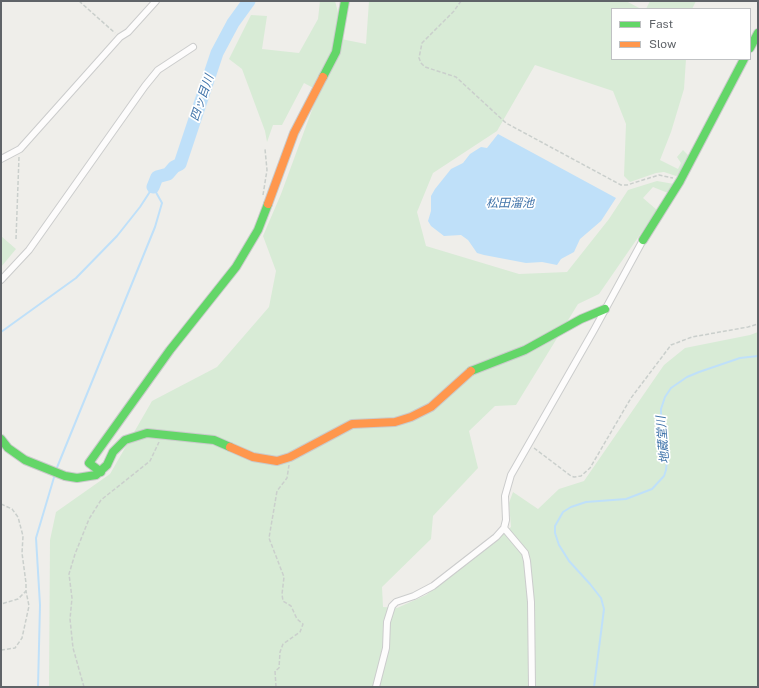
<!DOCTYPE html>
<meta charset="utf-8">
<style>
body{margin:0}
#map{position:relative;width:759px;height:688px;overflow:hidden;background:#efeeea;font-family:"Public Sans",sans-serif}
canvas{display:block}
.frame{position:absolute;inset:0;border:2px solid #5f6368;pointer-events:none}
.legend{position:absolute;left:611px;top:8px;width:140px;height:52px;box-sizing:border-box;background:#fff;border:1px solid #bfc1c3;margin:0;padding:5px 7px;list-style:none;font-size:12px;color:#5f6368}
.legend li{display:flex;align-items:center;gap:8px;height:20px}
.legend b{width:20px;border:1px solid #bfc1c3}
</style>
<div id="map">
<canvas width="759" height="688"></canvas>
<div class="frame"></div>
<ul class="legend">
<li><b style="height:5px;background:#63d668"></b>Fast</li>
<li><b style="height:5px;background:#ff974d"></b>Slow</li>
</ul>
</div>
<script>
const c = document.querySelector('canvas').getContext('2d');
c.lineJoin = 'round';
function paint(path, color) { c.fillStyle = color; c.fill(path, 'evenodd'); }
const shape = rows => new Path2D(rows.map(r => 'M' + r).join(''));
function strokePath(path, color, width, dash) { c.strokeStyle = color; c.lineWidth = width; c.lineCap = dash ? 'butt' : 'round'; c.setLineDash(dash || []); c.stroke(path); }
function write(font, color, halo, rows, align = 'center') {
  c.font = font + ' "Public Sans","Noto Sans JP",sans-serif'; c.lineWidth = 3.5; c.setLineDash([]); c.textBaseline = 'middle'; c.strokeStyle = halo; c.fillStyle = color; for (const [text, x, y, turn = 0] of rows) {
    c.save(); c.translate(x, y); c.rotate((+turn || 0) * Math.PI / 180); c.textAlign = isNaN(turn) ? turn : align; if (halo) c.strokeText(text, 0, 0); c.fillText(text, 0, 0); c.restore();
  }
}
const green = shape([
 [320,1,335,1,339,16,336,38,366,44,369,1,626,1,641,9,612,9,612,59,686,59,684,89,671,132,660,160,678,169,681,163,677,157,683,150,689,156,681,173,676,176,664,172,656,173,630,182,624,176,626,124,613,91,535,65,497,131,433,173,417,212,426,246,519,274,567,272,609,219,628,190,657,181,674,184,668,193,653,187,643,198,657,210,599,294,578,304,516,405,495,406,469,431,478,468,433,516,431,539,382,587,383,607,397,608,426,595,496,540,511,527,509,503,513,492,538,509,559,489,584,481,664,365,685,348,750,335,758,332,758,687,49,687,50,540,56,512,110,474,152,401,217,367,269,307,276,271,263,236,281,194,319,91,304,83,282,125,273,125,267,142,265,131,242,69,229,59,251,15,267,16,262,49,299,53,318,19],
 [650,1,696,1,692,9,646,9],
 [1,236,16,249,1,267]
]);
const water = shape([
 [498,134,616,198,601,221,580,239,574,252,561,259,557,265,542,262,526,263,484,255,477,253,468,240,461,235,444,236,431,226,428,221,431,211,431,196,435,189,451,169,463,163,470,154,481,147,487,148]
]);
const stream = shape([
 [1,332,76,278,117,236,140,207,153,187,162,203,155,227,56,470],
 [38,687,40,605,36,538,55,474],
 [594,687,604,609,601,598,590,584,569,561,559,545,555,533,555,526,563,512,571,507,586,502,626,499,652,489,664,476,666,470,667,460,661,435,661,409,665,397,671,388,687,377,699,372,740,358,758,356]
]);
const river = shape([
 [153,187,157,177,168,174,174,167,180,164,217,53,233,23,249,1]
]);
const path = shape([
 [79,1,115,33],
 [461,1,454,11,422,43,419,58,421,63,425,67,456,77,506,123,621,185,627,185,659,175,673,178],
 [263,195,267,170,265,149],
 [16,239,19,157],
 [534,448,571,476,574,477,581,476,590,468,631,398,671,345,692,337,748,327,758,324],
 [1,504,12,509,18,517,23,536,22,553,26,583,26,591,18,599,1,604],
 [1,650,15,648,22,638,29,606,26,591],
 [84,687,73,648,70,619,72,598,69,574,75,554,89,519,101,500,150,461,159,442],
 [276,687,275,671,279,668,280,652,283,644,300,632,303,624,297,619,291,606,283,601,282,594,284,577,269,538,277,491,287,478,289,465]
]);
const street = shape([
 [1,159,20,149,120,37,128,32,156,1],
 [1,280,29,250,145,86,158,70,193,47],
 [504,528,525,553,527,561,531,602,532,687],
 [376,687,386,648,387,622,392,606,396,602,414,596,433,586,496,537,504,528,506,520,505,496,511,475,594,330,643,240]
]);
const fast = shape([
 [750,48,758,33],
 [323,77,336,52,345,1],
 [643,240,680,181,744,59],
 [471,371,525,350,581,319,605,309],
 [1,439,8,448,25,460,65,476,77,478,96,475,107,465,113,452,125,440,147,433,214,440,230,447],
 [101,472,89,463,170,350,236,267,258,230,268,204]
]);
const slow = shape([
 [268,204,294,133,323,77],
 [230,447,253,457,277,461,290,457,352,424,395,422,411,417,431,407,471,371]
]);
const waterNames = [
 ["四ッ目川",202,98,-71],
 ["松田溜池",510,203],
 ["地蔵堂川",663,440,-95]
];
paint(green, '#d8ebd6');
paint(water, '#bfe0f9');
strokePath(stream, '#bfe0f9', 2);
strokePath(river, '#bfe0f9', 13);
strokePath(street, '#cbcccc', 8);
strokePath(fast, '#cacacb', 10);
strokePath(slow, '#cacacb', 10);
strokePath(path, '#cacfcc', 1.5, [4, 2]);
strokePath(street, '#fdfcfc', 6);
strokePath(fast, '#63d668', 8);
strokePath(slow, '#ff974d', 8);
write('italic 12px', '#4174aa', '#fff', waterNames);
</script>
